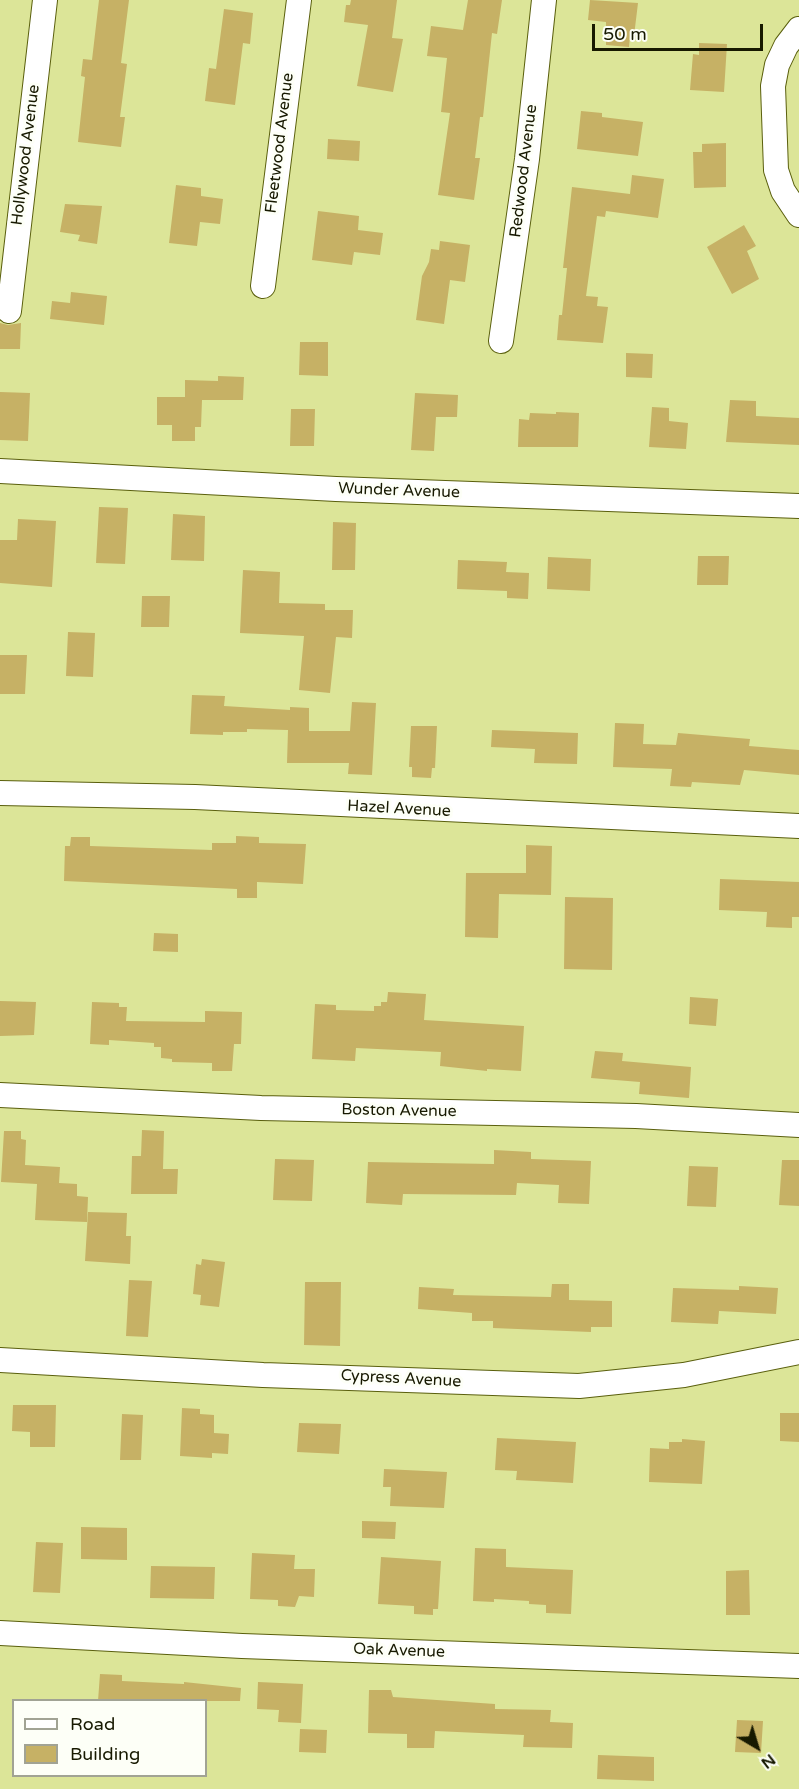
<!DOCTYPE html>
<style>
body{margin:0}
#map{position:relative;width:799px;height:1789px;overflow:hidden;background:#dce598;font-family:"Varela Round",sans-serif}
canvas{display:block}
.legend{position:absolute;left:12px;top:1699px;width:195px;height:78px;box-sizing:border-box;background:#fdfff7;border:2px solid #a1a394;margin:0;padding:8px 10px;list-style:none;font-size:18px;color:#171900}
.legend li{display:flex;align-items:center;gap:12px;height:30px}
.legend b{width:30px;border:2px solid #a1a394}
.north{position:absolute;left:727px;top:1717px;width:60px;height:60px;-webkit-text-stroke:4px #fdfff7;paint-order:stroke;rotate:142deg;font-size:16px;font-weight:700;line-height:24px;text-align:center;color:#171900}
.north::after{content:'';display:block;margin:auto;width:21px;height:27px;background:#171900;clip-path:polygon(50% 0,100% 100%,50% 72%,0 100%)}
.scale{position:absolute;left:592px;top:24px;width:171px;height:27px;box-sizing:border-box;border:3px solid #171900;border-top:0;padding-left:8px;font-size:18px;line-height:21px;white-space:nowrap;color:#171900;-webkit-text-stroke:4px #fdfff7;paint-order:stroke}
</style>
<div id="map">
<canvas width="799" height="1789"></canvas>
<ul class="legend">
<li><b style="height:8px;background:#fff"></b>Road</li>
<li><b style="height:16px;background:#c6b165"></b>Building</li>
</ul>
<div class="north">N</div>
<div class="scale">50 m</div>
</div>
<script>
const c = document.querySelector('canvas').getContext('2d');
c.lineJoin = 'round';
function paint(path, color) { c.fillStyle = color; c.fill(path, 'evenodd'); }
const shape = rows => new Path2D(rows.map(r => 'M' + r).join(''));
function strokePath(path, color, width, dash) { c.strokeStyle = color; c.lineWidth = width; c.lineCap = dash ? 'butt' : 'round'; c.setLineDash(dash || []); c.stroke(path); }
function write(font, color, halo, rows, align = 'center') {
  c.font = font + ' "Varela Round",sans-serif'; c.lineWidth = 6; c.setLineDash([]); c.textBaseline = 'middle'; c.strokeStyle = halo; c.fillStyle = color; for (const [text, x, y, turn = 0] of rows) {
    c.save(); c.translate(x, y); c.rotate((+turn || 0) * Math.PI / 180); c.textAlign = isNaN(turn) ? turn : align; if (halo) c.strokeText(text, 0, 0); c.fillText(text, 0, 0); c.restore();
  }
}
const building = shape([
 [99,0,129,0,121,63,127,64,120,117,125,117,121,147,78,142,85,77,81,76,83,59,92,60],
 [351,0,397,0,392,38,403,39,393,92,357,86,368,25,344,22,346,5,350,5],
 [468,0,502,0,497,34,492,33,483,117,480,117,475,158,480,158,474,200,438,195,450,113,441,112,447,58,427,56,431,26,463,30],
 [590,0,638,3,634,36,630,36,629,47,606,45,606,22,588,20],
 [224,9,253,13,250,44,243,43,235,105,205,101,209,68,216,69],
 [699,43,727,44,724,92,690,90,693,54,699,55],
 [581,111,602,113,602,117,643,122,638,156,577,149],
 [328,139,360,141,359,161,327,159],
 [726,143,726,187,694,188,693,152,702,152,702,144],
 [632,175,664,179,658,218,606,211,605,217,597,216,586,296,598,297,597,306,608,307,603,343,557,340,559,315,562,315,567,268,563,268,572,187,630,194],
 [176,185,201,188,201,196,223,199,220,224,200,222,197,246,169,243],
 [65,204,102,206,97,244,78,241,80,235,60,232],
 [318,211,359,216,358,230,383,233,380,255,354,252,352,265,312,260],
 [744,225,756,246,747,251,759,279,732,294,707,247],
 [440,241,470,245,465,282,450,280,444,324,416,320,422,276,429,262,431,249,439,250],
 [71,292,107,296,104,325,50,319,52,301,70,303],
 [0,323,8,325,21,323,20,349,0,349],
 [300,342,328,342,328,376,299,375],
 [626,353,653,354,652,378,626,377],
 [218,376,244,377,243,400,202,400,201,427,195,427,195,441,172,441,172,425,157,425,157,397,185,397,185,380,218,381],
 [0,392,30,393,28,441,0,440],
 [415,393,458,395,457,417,436,417,434,451,411,450],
 [730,400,756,401,756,416,799,418,799,445,726,442],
 [652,407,669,408,669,421,688,423,686,449,649,447],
 [291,409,315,409,314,446,290,446],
 [556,412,579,413,578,447,518,447,519,419,529,420,530,413,556,414],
 [99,507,128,508,125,564,96,563],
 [173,514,205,516,204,561,171,560],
 [18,519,56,521,52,587,0,583,0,540,17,540],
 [333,522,356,523,355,570,332,570],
 [698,556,729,556,728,585,697,585],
 [548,557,591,559,590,591,547,589],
 [458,560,507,562,506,572,529,573,528,599,507,598,507,591,457,589],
 [243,570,280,572,279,603,325,604,325,610,353,610,352,638,336,637,330,693,299,690,304,636,240,633],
 [142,596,170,596,169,627,141,627],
 [68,632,95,633,93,677,66,676],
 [0,655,27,655,25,694,0,694],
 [192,695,225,696,224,706,290,710,290,707,309,708,309,731,350,731,352,702,376,703,372,775,348,774,349,763,287,763,288,730,247,729,247,732,223,732,223,735,190,734],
 [615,723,644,724,643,744,676,745,678,733,750,739,749,746,799,750,799,775,744,770,740,785,692,782,691,787,670,786,672,769,613,767],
 [411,726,437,726,435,768,432,768,431,778,412,777,412,767,409,767],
 [492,730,578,733,577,764,534,763,535,749,491,747],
 [236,836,259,837,259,843,306,844,303,884,257,882,257,898,237,898,237,889,64,881,65,846,70,846,71,837,90,837,90,846,212,850,212,843,236,843],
 [526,845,552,846,551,895,499,894,498,938,465,937,466,873,526,873],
 [720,879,799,882,799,917,792,917,792,928,766,927,767,912,719,910],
 [565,897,613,898,612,970,564,969],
 [154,933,178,934,178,952,153,951],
 [388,992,426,994,424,1020,524,1026,521,1071,487,1069,487,1071,440,1066,441,1052,356,1048,355,1061,312,1059,315,1004,336,1005,336,1010,374,1011,374,1006,381,1006,381,1002,387,1002],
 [690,997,718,999,716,1026,689,1024],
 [0,1001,36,1002,34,1035,0,1036],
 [92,1002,119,1003,119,1007,127,1007,126,1021,205,1022,205,1011,242,1012,241,1044,234,1044,232,1071,212,1071,212,1063,172,1062,172,1059,161,1058,161,1047,154,1047,154,1043,109,1040,109,1045,90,1044],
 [595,1051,623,1053,622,1061,691,1067,689,1098,639,1094,640,1082,591,1078],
 [142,1130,164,1131,163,1169,178,1169,177,1194,131,1194,132,1156,141,1156],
 [4,1131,21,1131,21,1139,26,1140,25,1165,60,1167,59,1183,77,1184,77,1196,88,1197,87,1222,35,1220,37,1184,1,1182],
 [494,1150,531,1152,531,1159,591,1161,589,1204,558,1203,559,1185,517,1183,516,1195,403,1194,402,1205,366,1203,368,1162,494,1164],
 [275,1159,314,1160,312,1201,273,1200],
 [782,1160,799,1160,799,1206,779,1205],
 [689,1166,718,1167,716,1207,687,1206],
 [88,1212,127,1213,126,1236,131,1236,130,1264,85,1261],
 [202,1259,225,1262,219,1307,200,1305,201,1295,193,1294,196,1264,201,1265],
 [129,1280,152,1281,148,1337,126,1336],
 [305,1282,341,1282,340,1346,304,1345],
 [552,1284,569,1284,569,1300,612,1301,612,1327,591,1327,591,1332,493,1328,493,1321,472,1321,472,1313,418,1309,419,1287,454,1289,453,1295,551,1297],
 [739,1286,778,1288,776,1314,719,1311,718,1324,671,1322,673,1288,739,1290],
 [13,1405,56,1405,55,1447,30,1447,30,1432,12,1431],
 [182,1408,200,1409,200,1414,214,1415,214,1433,229,1434,228,1454,212,1453,212,1458,180,1456],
 [780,1413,799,1413,799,1442,780,1441],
 [122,1414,143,1415,141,1460,120,1460],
 [299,1423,341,1424,339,1454,297,1452],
 [497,1438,576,1442,573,1483,516,1480,517,1471,495,1470],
 [682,1439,705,1441,702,1484,649,1482,650,1448,669,1449,669,1442,682,1442],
 [384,1469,447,1472,444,1508,390,1506,391,1487,383,1487],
 [362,1521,396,1522,395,1539,362,1538],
 [81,1527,127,1528,127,1560,81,1559],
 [36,1542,63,1543,60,1593,33,1592],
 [475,1548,506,1549,506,1567,573,1570,571,1614,546,1613,546,1605,529,1604,529,1601,494,1599,494,1602,473,1601],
 [252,1553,295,1555,294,1569,315,1569,314,1597,299,1596,295,1607,278,1606,278,1600,250,1599],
 [381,1557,441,1561,438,1609,433,1609,433,1615,414,1614,414,1606,378,1604],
 [151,1566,215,1567,214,1599,150,1598],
 [749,1570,750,1615,726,1615,726,1571],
 [100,1674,122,1675,122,1681,184,1684,184,1682,241,1688,240,1701,98,1701],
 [258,1682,303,1684,301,1723,278,1722,279,1710,257,1709],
 [369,1690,391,1690,393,1697,495,1704,495,1709,551,1710,550,1722,573,1723,572,1748,523,1747,524,1735,435,1731,434,1748,407,1748,407,1734,368,1733],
 [737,1720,763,1721,761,1753,735,1752],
 [300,1729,327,1730,326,1753,299,1752],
 [598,1755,654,1757,654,1781,597,1779]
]);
const minor = shape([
 [799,29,786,46,777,65,773,86,776,170,783,191,799,215],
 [263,286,299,0],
 [9,311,45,0],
 [501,341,527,159,544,0],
 [0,471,336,489,799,506],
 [0,793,195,797,799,826],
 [0,1095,261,1108,636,1116,799,1125],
 [0,1360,263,1375,579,1386,684,1375,799,1352],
 [0,1633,242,1646,799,1666]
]);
const streetNames = [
 ["Fleetwood Avenue",280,143,-83],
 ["Hollywood Avenue",26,155,-83],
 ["Redwood Avenue",524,171,-83],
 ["Wunder Avenue",399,491,2],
 ["Hazel Avenue",399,809,3],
 ["Boston Avenue",399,1111,1],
 ["Cypress Avenue",401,1379,3],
 ["Oak Avenue",399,1651,2]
];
paint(building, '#c6b165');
strokePath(minor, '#5a5f0d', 26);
strokePath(minor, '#fff', 24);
write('16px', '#171900', '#fdfff7', streetNames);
</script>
